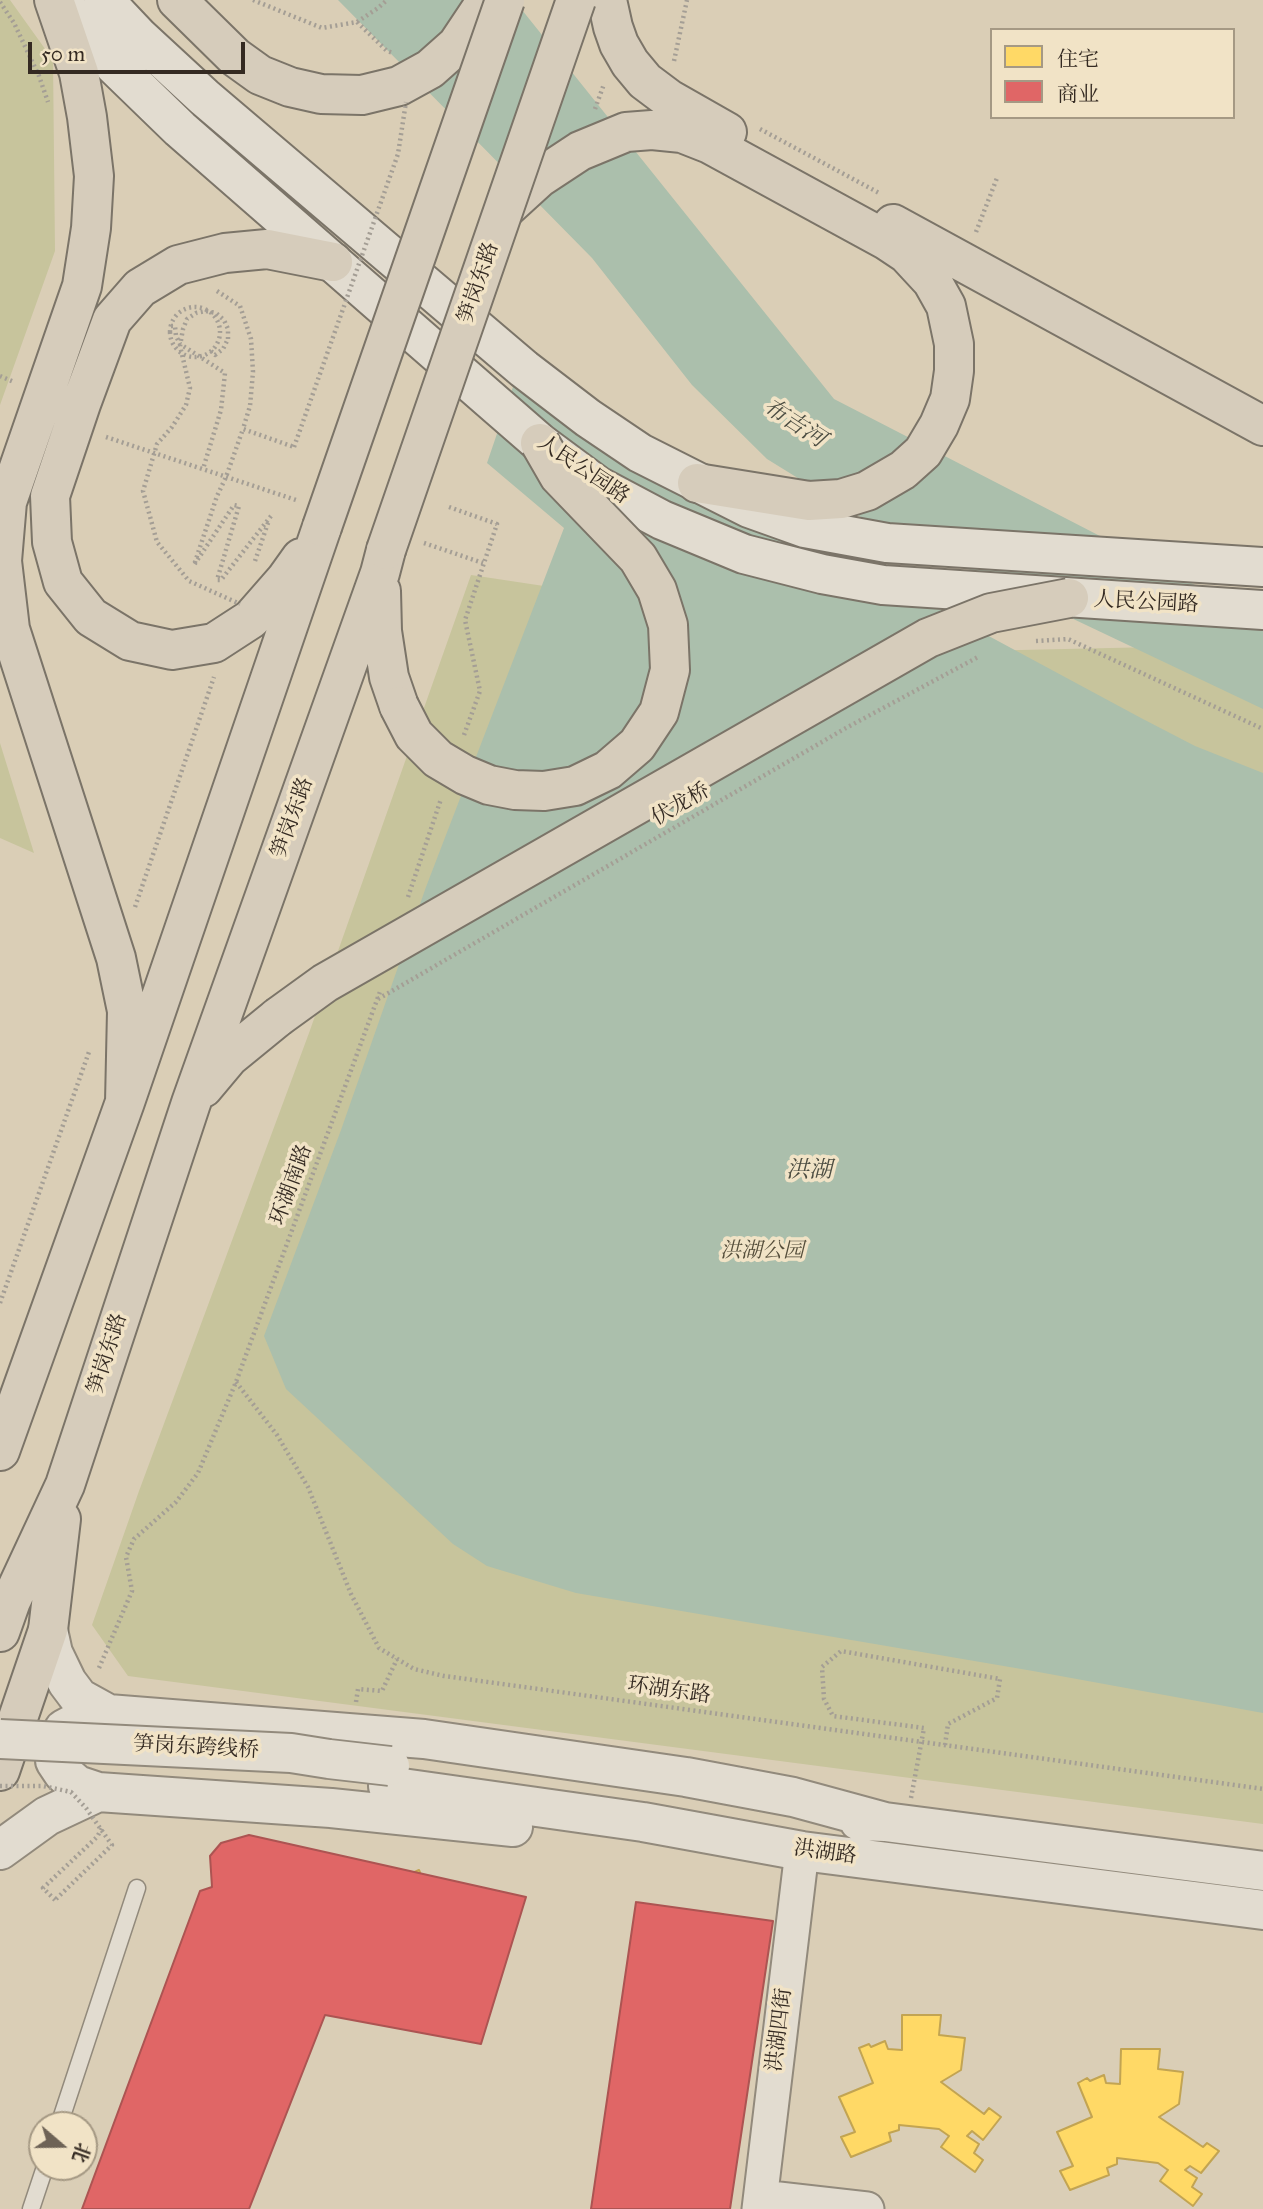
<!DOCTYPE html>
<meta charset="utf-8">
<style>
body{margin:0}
#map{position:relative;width:1263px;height:2209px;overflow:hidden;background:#daceb6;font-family:"IM FELL Great Primer","Noto Serif SC",serif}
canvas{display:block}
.legend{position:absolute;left:990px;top:28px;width:245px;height:91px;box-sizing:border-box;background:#f1e3c6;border:2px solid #a59984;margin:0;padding:9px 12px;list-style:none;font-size:21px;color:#342a22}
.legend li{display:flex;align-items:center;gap:14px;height:35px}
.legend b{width:35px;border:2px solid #a59984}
.north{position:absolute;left:28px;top:2111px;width:70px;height:70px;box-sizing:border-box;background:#f1e3c6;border:2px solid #a59984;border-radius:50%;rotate:110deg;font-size:19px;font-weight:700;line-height:28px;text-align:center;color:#342a22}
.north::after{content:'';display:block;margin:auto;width:24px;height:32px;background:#6e6356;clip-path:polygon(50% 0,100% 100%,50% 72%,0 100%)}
.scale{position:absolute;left:28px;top:42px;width:217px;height:32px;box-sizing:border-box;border:4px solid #342a22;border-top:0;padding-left:9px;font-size:21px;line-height:24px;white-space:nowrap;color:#342a22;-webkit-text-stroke:5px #f1e3c6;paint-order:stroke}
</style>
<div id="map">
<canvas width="1263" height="2209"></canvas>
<ul class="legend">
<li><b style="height:19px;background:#ffd966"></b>住宅</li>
<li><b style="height:19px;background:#e06666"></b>商业</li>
</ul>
<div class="north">北</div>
<div class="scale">50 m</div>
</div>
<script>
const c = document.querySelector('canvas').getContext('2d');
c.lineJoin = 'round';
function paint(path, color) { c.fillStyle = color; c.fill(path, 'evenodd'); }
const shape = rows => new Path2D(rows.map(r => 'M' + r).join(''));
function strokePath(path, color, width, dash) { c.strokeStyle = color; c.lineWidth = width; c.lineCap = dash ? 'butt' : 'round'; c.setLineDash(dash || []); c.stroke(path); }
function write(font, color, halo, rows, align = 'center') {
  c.font = font + ' "IM FELL Great Primer","Noto Serif SC",serif'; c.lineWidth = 7; c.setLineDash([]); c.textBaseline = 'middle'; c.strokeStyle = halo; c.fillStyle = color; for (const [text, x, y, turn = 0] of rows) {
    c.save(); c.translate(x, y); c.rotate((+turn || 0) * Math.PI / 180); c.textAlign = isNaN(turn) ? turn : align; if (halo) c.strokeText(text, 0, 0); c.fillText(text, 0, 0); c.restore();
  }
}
const green = shape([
 [0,0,10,0,53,60,55,251,0,405],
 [471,575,974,651,1156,647,1263,656,1263,1824,128,1676,92,1625,139,1491,309,1033],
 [0,743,34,853,0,838]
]);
const water = shape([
 [338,0,514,0,834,399,1263,620,1263,709,869,522,767,459,692,385,592,258],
 [516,378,638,440,946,613,1141,718,1195,746,1263,773,1263,1713,1033,1671,576,1593,487,1566,453,1544,286,1389,264,1336,341,1130,426,887,564,528,487,463]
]);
const homes = shape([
 [419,1870,427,1889,434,1886,443,1887,451,1897,468,1887,482,1911,486,1910,489,1914,488,1921,498,1946,478,1953,483,1964,479,1972,471,1976,481,1996,459,2007,460,2014,455,2020,449,2021,444,2018,419,2029,410,2009,400,2011,389,2006,385,2000,371,2009,356,1986,352,1988,348,1986,350,1978,341,1952,360,1945,356,1934,360,1926,369,1919,358,1904,378,1889,381,1877,386,1876,394,1881,419,1870],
 [251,1910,258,1930,266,1926,274,1928,283,1937,300,1927,314,1952,318,1950,321,1954,320,1961,329,1986,310,1994,314,2004,310,2012,303,2016,313,2036,290,2048,291,2055,286,2060,281,2061,275,2058,251,2069,242,2049,231,2051,220,2046,216,2040,202,2049,187,2026,184,2028,180,2026,179,2022,182,2018,172,1992,192,1985,188,1974,192,1966,201,1959,189,1944,210,1929,212,1917,218,1916,226,1921,251,1910],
 [687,1911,723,1914,722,1924,733,1925,728,1968,754,1971,752,1986,761,1987,757,2025,748,2024,747,2037,721,2034,717,2078,710,2077,708,2088,661,2083,663,2067,657,2067,661,2026,629,2022,632,1994,668,1997,670,1982,635,1978,637,1957,671,1960,676,1921,686,1922,687,1911],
 [902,2015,941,2015,939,2035,965,2038,961,2070,941,2082,984,2114,989,2108,1001,2117,983,2140,972,2131,967,2136,979,2144,974,2153,983,2160,975,2172,941,2147,949,2136,939,2129,899,2125,899,2130,889,2133,891,2141,851,2157,841,2137,855,2132,839,2097,873,2083,859,2048,869,2044,871,2047,885,2041,888,2049,902,2050,902,2015],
 [1121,2049,1160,2049,1158,2069,1183,2072,1179,2104,1159,2117,1203,2147,1207,2143,1219,2151,1201,2173,1190,2166,1185,2170,1197,2178,1192,2187,1202,2194,1193,2206,1160,2181,1168,2170,1158,2163,1117,2158,1117,2164,1107,2168,1109,2175,1070,2190,1060,2171,1073,2166,1057,2132,1092,2117,1078,2083,1087,2078,1090,2081,1104,2075,1106,2083,1120,2084,1121,2049],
 [182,2085,189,2104,198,2100,205,2102,214,2111,231,2101,245,2126,249,2125,252,2129,251,2136,260,2161,241,2168,245,2178,242,2186,234,2191,243,2209,124,2209,119,2200,112,2200,111,2196,113,2193,103,2166,123,2159,119,2149,124,2140,132,2134,121,2118,141,2104,144,2091,149,2090,157,2095,182,2085],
 [644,2148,680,2152,679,2162,690,2163,685,2205,711,2209,593,2209,595,2194,628,2198,633,2158,643,2159,644,2148]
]);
const shops = shape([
 [249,1835,526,1897,481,2044,325,2015,249,2209,82,2209,200,1891,212,1887,210,1856,221,1843,249,1835],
 [636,1902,773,1921,730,2209,591,2209,636,1902]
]);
const path = shape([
 [253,0,322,28,357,22,378,8,387,0],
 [0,2,14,23,39,76,48,102],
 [357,22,387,51,393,53],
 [674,61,687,0],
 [595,109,604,84],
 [760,129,881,194],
 [976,232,997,178],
 [217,291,240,306,251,339,253,372,250,406,243,429],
 [171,326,175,326,176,336,180,344,225,373,221,410,203,469],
 [211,351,215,355,223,349,228,339],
 [0,376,14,382],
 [106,437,296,500],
 [449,507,497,524,465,620,480,691,464,735],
 [271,516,221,580,217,580,239,506,234,505,194,565,217,496,226,477,243,429,294,447],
 [424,543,483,563],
 [255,561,269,520],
 [1036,641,1068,639,1263,729],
 [408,897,441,799],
 [135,907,214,677],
 [378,999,846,728,978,657],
 [0,1303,90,1049],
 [236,1382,277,1435,308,1487,351,1594,379,1648,414,1669,444,1676,1263,1789],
 [99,1668,132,1591,126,1557,134,1539,176,1502,198,1473,236,1382,381,989],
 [356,1702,358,1689,382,1691,397,1659],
 [945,1745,948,1724,997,1698,1000,1679],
 [55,1900,43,1888,97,1837,102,1828]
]);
const service = shape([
 [59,2125,137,1888],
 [31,2209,45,2167]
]);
const minor = shape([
 [761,2197,867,2209],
 [759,2209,802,1851]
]);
const tertiary = shape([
 [48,1630,53,1653,67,1682,79,1698,108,1714,424,1739,686,1777,793,1797,885,1822],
 [79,1721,64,1729,56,1744,55,1761,63,1773,77,1785,98,1792],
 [388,1786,643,1822,802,1851,1263,1910],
 [859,1821,885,1822,1263,1871],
 [0,1850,47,1816,98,1792,331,1808,513,1827]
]);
const secondary = shape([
 [60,0,114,65,180,129,494,403,540,443,598,486,662,520,744,554,822,574,883,585,1263,610],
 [104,0,139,37,204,97,524,369,588,418,640,453,749,508,805,528,887,543,1263,567]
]);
const primary = shape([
 [54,0,79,73,87,117,94,176,91,228,82,286,7,502,2,561,10,629,116,958,127,1011,125,1102],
 [177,0,235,57,260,75,290,87,321,94,362,95,399,86,430,69,457,45,487,0],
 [607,0,613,27,619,44,630,63,645,81,669,99,727,132],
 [505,209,539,178,580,151,626,132,652,130,682,133,710,144,886,240,907,254,932,281,946,306,954,344,954,371,950,399,939,425,923,452,903,470,867,491,841,499,809,501,697,483],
 [893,224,1263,426],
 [301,558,286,579,251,619,214,643,172,650,130,641,91,617,63,582,52,542,50,496,81,404,112,320,140,288,178,265,225,253,267,249,333,262],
 [381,591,382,631,389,677,399,706],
 [203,1088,229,1057,278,1017],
 [0,1451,125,1102,322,527],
 [0,1632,11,1601,65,1485,191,1103,380,573,386,550],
 [0,1771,48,1630,61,1519]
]);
const pathBridge = shape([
 '170 332a25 25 0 1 1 50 0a25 25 0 1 1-50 0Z',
 [228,339,228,329,224,320,216,313,206,311,196,313,187,319,183,329,180,346,190,388,186,405,172,427,157,444,143,491,157,542,189,581,240,604],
 [294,447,398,154,406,102],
 [0,1786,43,1786,71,1792,86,1808,112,1845,55,1900],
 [911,1798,924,1728,833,1716,824,1699,822,1667,841,1651,1000,1679]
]);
const tertiaryBridge = shape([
 [0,1739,291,1753,329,1759,390,1766]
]);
const primaryBridge = shape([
 [322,527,505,0],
 [386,550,576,0],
 [399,706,414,735,438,759,465,775,489,785,515,790,544,791,575,786,608,770,637,745,659,712,670,670,668,625,657,590,638,558,559,476,540,443],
 [278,1017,325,983,928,638,991,613,1069,598]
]);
const streetNames = [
 ["笋岗东路",479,283,-71],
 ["人民公园路",583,470,34],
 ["人民公园路",1146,603,3],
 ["伏龙桥",681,805,-30],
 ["笋岗东路",293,818,-70],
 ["环湖南路",292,1185,-70],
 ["笋岗东路",108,1354,-72],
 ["环湖东路",669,1691,8],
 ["笋岗东跨线桥",196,1748,3],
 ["洪湖路",825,1853,8],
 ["洪湖四街",780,2030,-83]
];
const parkNames = [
 ["洪湖公园",762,1252]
];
const waterNames = [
 ["布吉河",794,424,33],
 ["洪湖",809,1171]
];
paint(green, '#c7c49c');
paint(water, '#abbfac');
paint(homes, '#ffd966');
strokePath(homes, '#c2a452', 2);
paint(shops, '#e06666');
strokePath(shops, '#ac5452', 2);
strokePath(service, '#928a7c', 19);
strokePath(minor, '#928a7c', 37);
strokePath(tertiary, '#928a7c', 42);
strokePath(secondary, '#7b7468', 42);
strokePath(primary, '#7b7468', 42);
strokePath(path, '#a49e95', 4.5, [2, 3.5]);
strokePath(service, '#e2dcd0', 16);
strokePath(minor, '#e2dcd0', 33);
strokePath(tertiary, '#e2dcd0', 38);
strokePath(secondary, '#e2dcd0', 38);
strokePath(primary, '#d6ccbb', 38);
strokePath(tertiaryBridge, '#928a7c', 42, []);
strokePath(primaryBridge, '#7b7468', 42, []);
strokePath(pathBridge, '#a49e95', 4.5, [2, 3.5]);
strokePath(tertiaryBridge, '#e2dcd0', 38);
strokePath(primaryBridge, '#d6ccbb', 38);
write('21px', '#342a22', '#f1e3c6', streetNames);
write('italic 21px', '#554e3b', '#f1e3c6', parkNames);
write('italic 23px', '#4d4e43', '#f1e3c6', waterNames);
</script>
